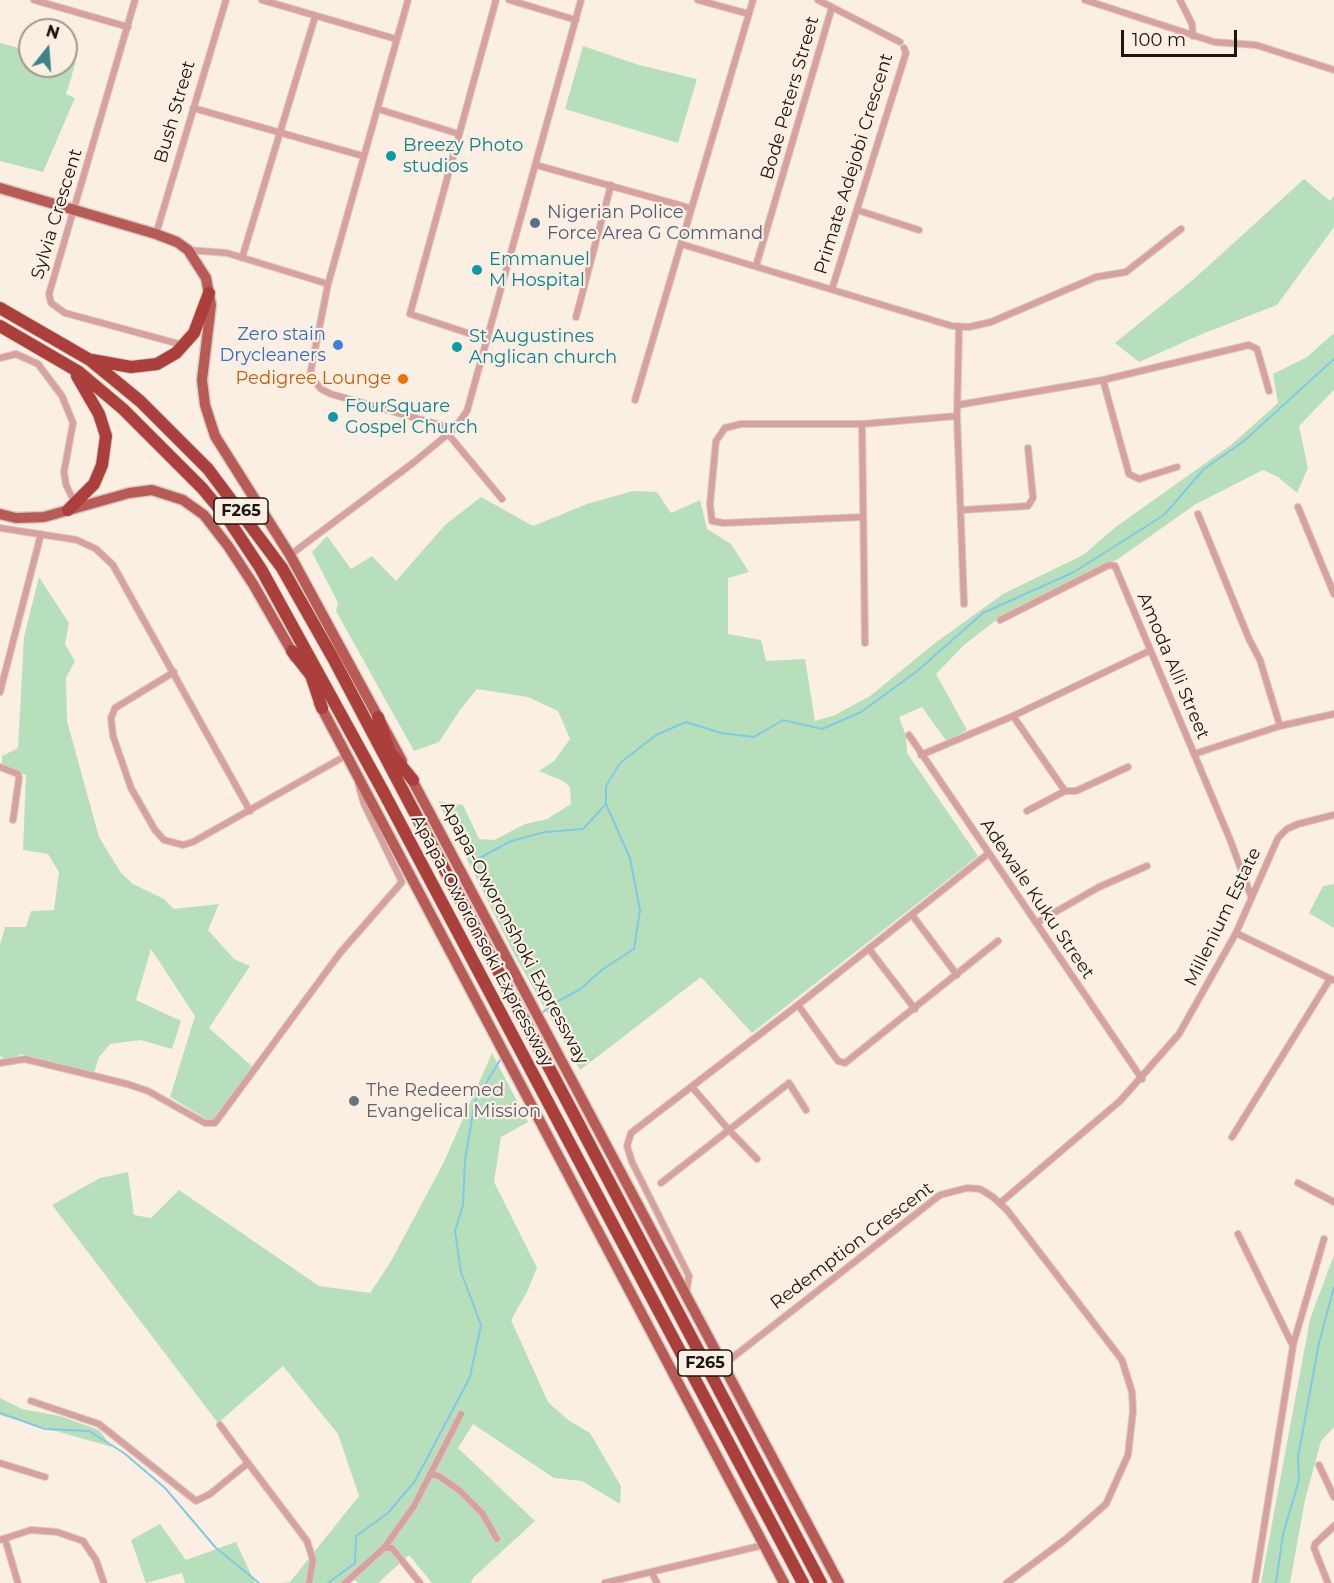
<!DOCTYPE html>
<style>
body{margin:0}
#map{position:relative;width:1334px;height:1583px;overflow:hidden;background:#fbefe4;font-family:Montserrat,sans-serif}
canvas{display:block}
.north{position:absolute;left:18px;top:18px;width:60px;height:60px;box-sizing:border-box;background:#fbefe4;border:2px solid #a19890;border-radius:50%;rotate:17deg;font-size:16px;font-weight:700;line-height:24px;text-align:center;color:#1b1613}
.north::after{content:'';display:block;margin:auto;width:21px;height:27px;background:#3d8586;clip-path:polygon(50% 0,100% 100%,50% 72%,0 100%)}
.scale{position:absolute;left:1121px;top:30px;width:116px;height:27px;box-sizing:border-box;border:3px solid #1b1613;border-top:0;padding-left:8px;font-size:18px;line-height:21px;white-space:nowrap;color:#1b1613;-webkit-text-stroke:4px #fbefe4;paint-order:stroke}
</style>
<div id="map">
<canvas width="1334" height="1583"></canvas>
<div class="north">N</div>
<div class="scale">100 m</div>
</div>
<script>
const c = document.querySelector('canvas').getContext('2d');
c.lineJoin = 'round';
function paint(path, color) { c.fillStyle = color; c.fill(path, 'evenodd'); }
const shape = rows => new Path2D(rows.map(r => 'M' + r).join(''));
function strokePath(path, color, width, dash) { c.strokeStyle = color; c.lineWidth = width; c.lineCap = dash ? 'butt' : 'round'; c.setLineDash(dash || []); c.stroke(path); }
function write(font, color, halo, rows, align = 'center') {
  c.font = font + ' Montserrat,sans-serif'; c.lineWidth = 4.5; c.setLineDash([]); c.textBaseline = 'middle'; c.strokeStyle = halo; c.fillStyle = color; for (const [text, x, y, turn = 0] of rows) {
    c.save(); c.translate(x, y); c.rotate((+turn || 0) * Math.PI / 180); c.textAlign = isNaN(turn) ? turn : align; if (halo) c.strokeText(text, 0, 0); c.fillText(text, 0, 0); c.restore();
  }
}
const green = shape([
 [0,43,30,51,30,66,66,66,66,60,76,62,66,94,75,98,43,172,0,161],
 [583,46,639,65,697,79,678,143,565,109],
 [1304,179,1330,201,1334,196,1334,227,1277,305,1202,334,1139,362,1115,343,1195,278],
 [1334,333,1334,390,1299,426,1308,468,1297,493,1278,477,1263,470,1196,504,1118,559,999,618,964,645,936,674,967,730,947,742,922,707,899,717,906,736,907,753,978,856,752,1033,701,977,580,1070,514,954,438,801,463,805,479,839,494,840,525,824,547,819,571,804,570,787,563,781,539,771,554,761,570,739,558,711,528,697,477,689,460,710,439,742,414,751,336,611,338,603,312,552,327,536,351,569,372,556,396,581,445,525,481,497,533,526,587,504,633,491,657,492,671,513,700,500,707,529,731,544,749,572,728,578,728,634,761,640,766,661,805,659,815,721,835,715,870,696,935,643,1003,594,1083,555,1117,526,1231,445,1278,403,1273,374,1307,357],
 [39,577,69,623,65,644,75,661,66,678,67,721,99,837,121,873,133,884,164,899,174,909,219,904,208,930,234,959,250,966,209,1028,255,1069,213,1123,170,1097,195,1016,151,949,136,1000,181,1021,172,1049,140,1040,110,1044,99,1057,94,1073,22,1054,8,1060,0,1056,0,945,5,927,26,927,31,911,54,910,59,872,48,854,23,850,26,775,2,768,2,756,18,748,24,637],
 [1334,884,1334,928,1309,913,1323,886],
 [492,1053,528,1122,501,1137,494,1182,537,1268,527,1292,511,1320,548,1402,568,1420,590,1433,621,1486,620,1504,582,1481,554,1478,473,1424,458,1448,535,1521,473,1578,471,1583,432,1583,409,1555,378,1583,359,1583,352,1579,344,1583,282,1583,290,1582,359,1496,338,1434,283,1366,218,1423,52,1205,100,1178,128,1172,134,1215,151,1218,179,1190,319,1286,370,1293,390,1263,443,1164],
 [1334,1255,1334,1427,1321,1441,1305,1500,1290,1583,1261,1583,1310,1319],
 [0,1398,22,1409,60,1416,99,1430,112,1447,3,1416,0,1415],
 [160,1524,186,1560,236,1542,255,1583,185,1583,182,1573,146,1583,131,1540]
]);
const stream = shape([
 [472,862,511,841,545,832,583,829,606,804,606,786,620,763,656,735,686,722,721,733,754,737,783,720,822,729,861,712,916,672,983,613,1074,572,1164,515,1204,469,1244,441,1334,359],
 [540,1015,551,1005,579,990,603,969,634,949,640,910,630,858,606,804],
 [0,1413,45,1429,89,1431,124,1453,165,1488,216,1548,259,1583],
 [328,1583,355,1563,356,1536,388,1513,415,1481,470,1377,481,1325,461,1272,455,1231,463,1205,465,1160,475,1101,502,1057],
 [1276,1583,1283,1534,1299,1480,1298,1457,1319,1343,1334,1287]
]);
const minor = shape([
 [34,0,128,27],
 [135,0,49,294,51,303,65,313,183,345],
 [262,0,396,39],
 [408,0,328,284,310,375,321,389,331,394,454,429],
 [509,0,576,20],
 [698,0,749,14],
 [818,0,900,42],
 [1085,0,1214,42,1256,45,1334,70],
 [1180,0,1192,24,1193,36],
 [193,108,363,156],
 [378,109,459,134],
 [536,165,690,208],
 [857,210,919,230],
 [156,234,226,0],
 [681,244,952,326,969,327,991,322,1096,277,1126,272,1181,229],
 [188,250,227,253,328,284],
 [242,258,315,17],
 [756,266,832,7],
 [832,289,906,53,904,48],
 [576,317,611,185],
 [959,328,957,416,964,604],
 [489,340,410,314,496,0],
 [0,358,16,354,38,364,62,396,73,423,64,472,66,485,75,503],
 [1103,380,1129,474,1139,479,1177,467],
 [635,400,753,0],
 [958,405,1103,380,1249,345,1257,349,1269,391],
 [862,424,865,643],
 [448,434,502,499],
 [1298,507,1334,594],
 [962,510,1028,506,1033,498,1028,448],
 [1198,514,1249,639,1260,660,1280,726],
 [863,517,724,523,712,521,710,504,716,441,725,428,741,424,862,424,957,416],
 [0,528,77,540,96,549,113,565,250,811],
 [290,555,413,463,454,429,467,411,581,0],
 [1000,620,1109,565,1115,566,1229,837,1251,896],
 [174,672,115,708,111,718,113,736,131,788,155,830,164,840,183,845,193,842,347,755],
 [0,692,41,534],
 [1013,716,1065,791],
 [909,735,1142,1079],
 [1194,754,1280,726,1334,714],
 [921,755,1013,716,1149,651],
 [0,767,18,774,19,778,13,820],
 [1027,811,1065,791,1076,791,1128,767],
 [912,915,957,975],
 [1036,923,1099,887,1147,866],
 [1236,933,1333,980],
 [869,949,915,1009],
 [798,1005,838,1061,845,1063,998,941],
 [0,1063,25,1059,127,1084,148,1091,205,1123,215,1123,340,953,402,882,364,804,358,783],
 [692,1087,729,1130,789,1083,806,1110],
 [1232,1137,1330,979],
 [661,1183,729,1130,757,1159],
 [1298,1183,1334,1202],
 [1000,1203,1120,1101,1179,1034,1236,933,1278,838,1287,829,1298,824,1334,815],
 [1238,1234,1293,1346,1255,1583],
 [686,1295,689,1276,632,1162,627,1146,631,1133,798,1005,989,853],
 [1293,1345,1324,1239],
 [723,1365,940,1195,967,1188,980,1189,993,1197,1007,1210,1122,1360,1132,1392,1133,1411,1128,1455,1106,1504,1066,1539,1007,1583],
 [31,1401,99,1424,196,1501,210,1494,248,1463,307,1541,313,1560,309,1583],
 [220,1425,248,1463],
 [0,1463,45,1477],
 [1319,1465,1334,1497],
 [430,1474,439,1476,460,1491,482,1513,497,1539],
 [5,1539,18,1583],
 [0,1540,31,1530,57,1532,83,1541,96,1560,104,1583],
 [384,1548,414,1506,461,1414],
 [652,1573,657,1583],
 [345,1583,384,1548,392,1548,420,1583],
 [605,1583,764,1545],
 [1328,1583,1314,1548,1315,1544,1334,1526]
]);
const primary = shape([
 [0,188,156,234,177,242,188,250,206,278,211,305,202,380,205,405,215,436,290,555,402,761],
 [0,514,16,518,44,517,129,493,152,490,183,500,204,515,228,546,253,584,295,657],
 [319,703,784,1583],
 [409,774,839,1583]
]);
const motorway = shape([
 [0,308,90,360,140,401,208,469,282,568,333,658,821,1583],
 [0,326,79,372,123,409,202,488,228,519,261,569,384,793,803,1583],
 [92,360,131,367,157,364,176,353,194,333,209,293],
 [68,510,94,484,102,465,106,436,99,414,77,376],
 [292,651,317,683],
 [312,678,322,708],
 [378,717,390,753],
 [385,746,413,780]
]);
const markers = [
 [391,156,6,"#0f9aa8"],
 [535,223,6,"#5c6f8a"],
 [477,270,6,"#0f9aa8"],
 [338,345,6,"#3f7fe0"],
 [457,347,6,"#0f9aa8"],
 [403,379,6,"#e8710a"],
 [333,417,6,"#0f9aa8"],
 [354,1101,6,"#6b7280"]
];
const shields = [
 [241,511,54],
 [705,1363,54]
];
const shieldNames = [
 ["F265",241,511],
 ["F265",705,1363]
];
const streetNames = [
 ["Bode Peters Street",790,98,-74],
 ["Bush Street",175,112,-74],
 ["Primate Adejobi Crescent",854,164,-73],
 ["Sylvia Crescent",57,214,-73],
 ["Amoda Alli Street",1173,666,67],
 ["Adewale Kuku Street",1037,899,56],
 ["Millenium Estate",1223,917,-64],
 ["Apapa-Oworonshoki Expressway",514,933,62],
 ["Apapa-Oworonsoki Expressway",482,941,62],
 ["Redemption Crescent",852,1246,-37]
];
const cultureNames = [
 ["Breezy Photo",403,146],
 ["studios",403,167],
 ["Emmanuel",489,260],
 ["M Hospital",489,281],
 ["St Augustines",469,337],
 ["Anglican church",469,358],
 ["FourSquare",345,407],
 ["Gospel Church",345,428]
];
const serviceNames = [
 ["Nigerian Police",547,213],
 ["Force Area G Command",547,234]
];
const shopNames = [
 ["Zero stain",326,335],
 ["Drycleaners",326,356]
];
const foodNames = [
 ["Pedigree Lounge",391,379]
];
const worshipNames = [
 ["The Redeemed",366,1091],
 ["Evangelical Mission",366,1112]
];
paint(green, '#b8dfbc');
strokePath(stream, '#81c9e5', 2);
strokePath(minor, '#d7ccc3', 8);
strokePath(primary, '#d7ccc3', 13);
strokePath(motorway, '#d7ccc3', 14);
strokePath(minor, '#d7a29d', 6);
strokePath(primary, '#b85b56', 10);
strokePath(motorway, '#aa3f3c', 12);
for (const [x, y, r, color] of markers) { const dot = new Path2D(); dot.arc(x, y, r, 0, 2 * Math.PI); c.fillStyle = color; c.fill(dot); strokePath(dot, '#fbefe4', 2); }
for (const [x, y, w] of shields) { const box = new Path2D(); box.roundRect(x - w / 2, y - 13, w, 26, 4.5); c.fillStyle = '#fbefe4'; c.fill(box); strokePath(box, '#1b1613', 1.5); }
write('bold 16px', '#1b1613', null, shieldNames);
write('18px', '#1b1613', '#fbefe4', streetNames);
write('18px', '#0d838f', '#fbefe4', cultureNames, 'left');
write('18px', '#4e5e75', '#fbefe4', serviceNames, 'left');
write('18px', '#366cbe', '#fbefe4', shopNames, 'right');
write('18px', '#c56008', '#fbefe4', foodNames, 'right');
write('18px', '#5b616d', '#fbefe4', worshipNames, 'left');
</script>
